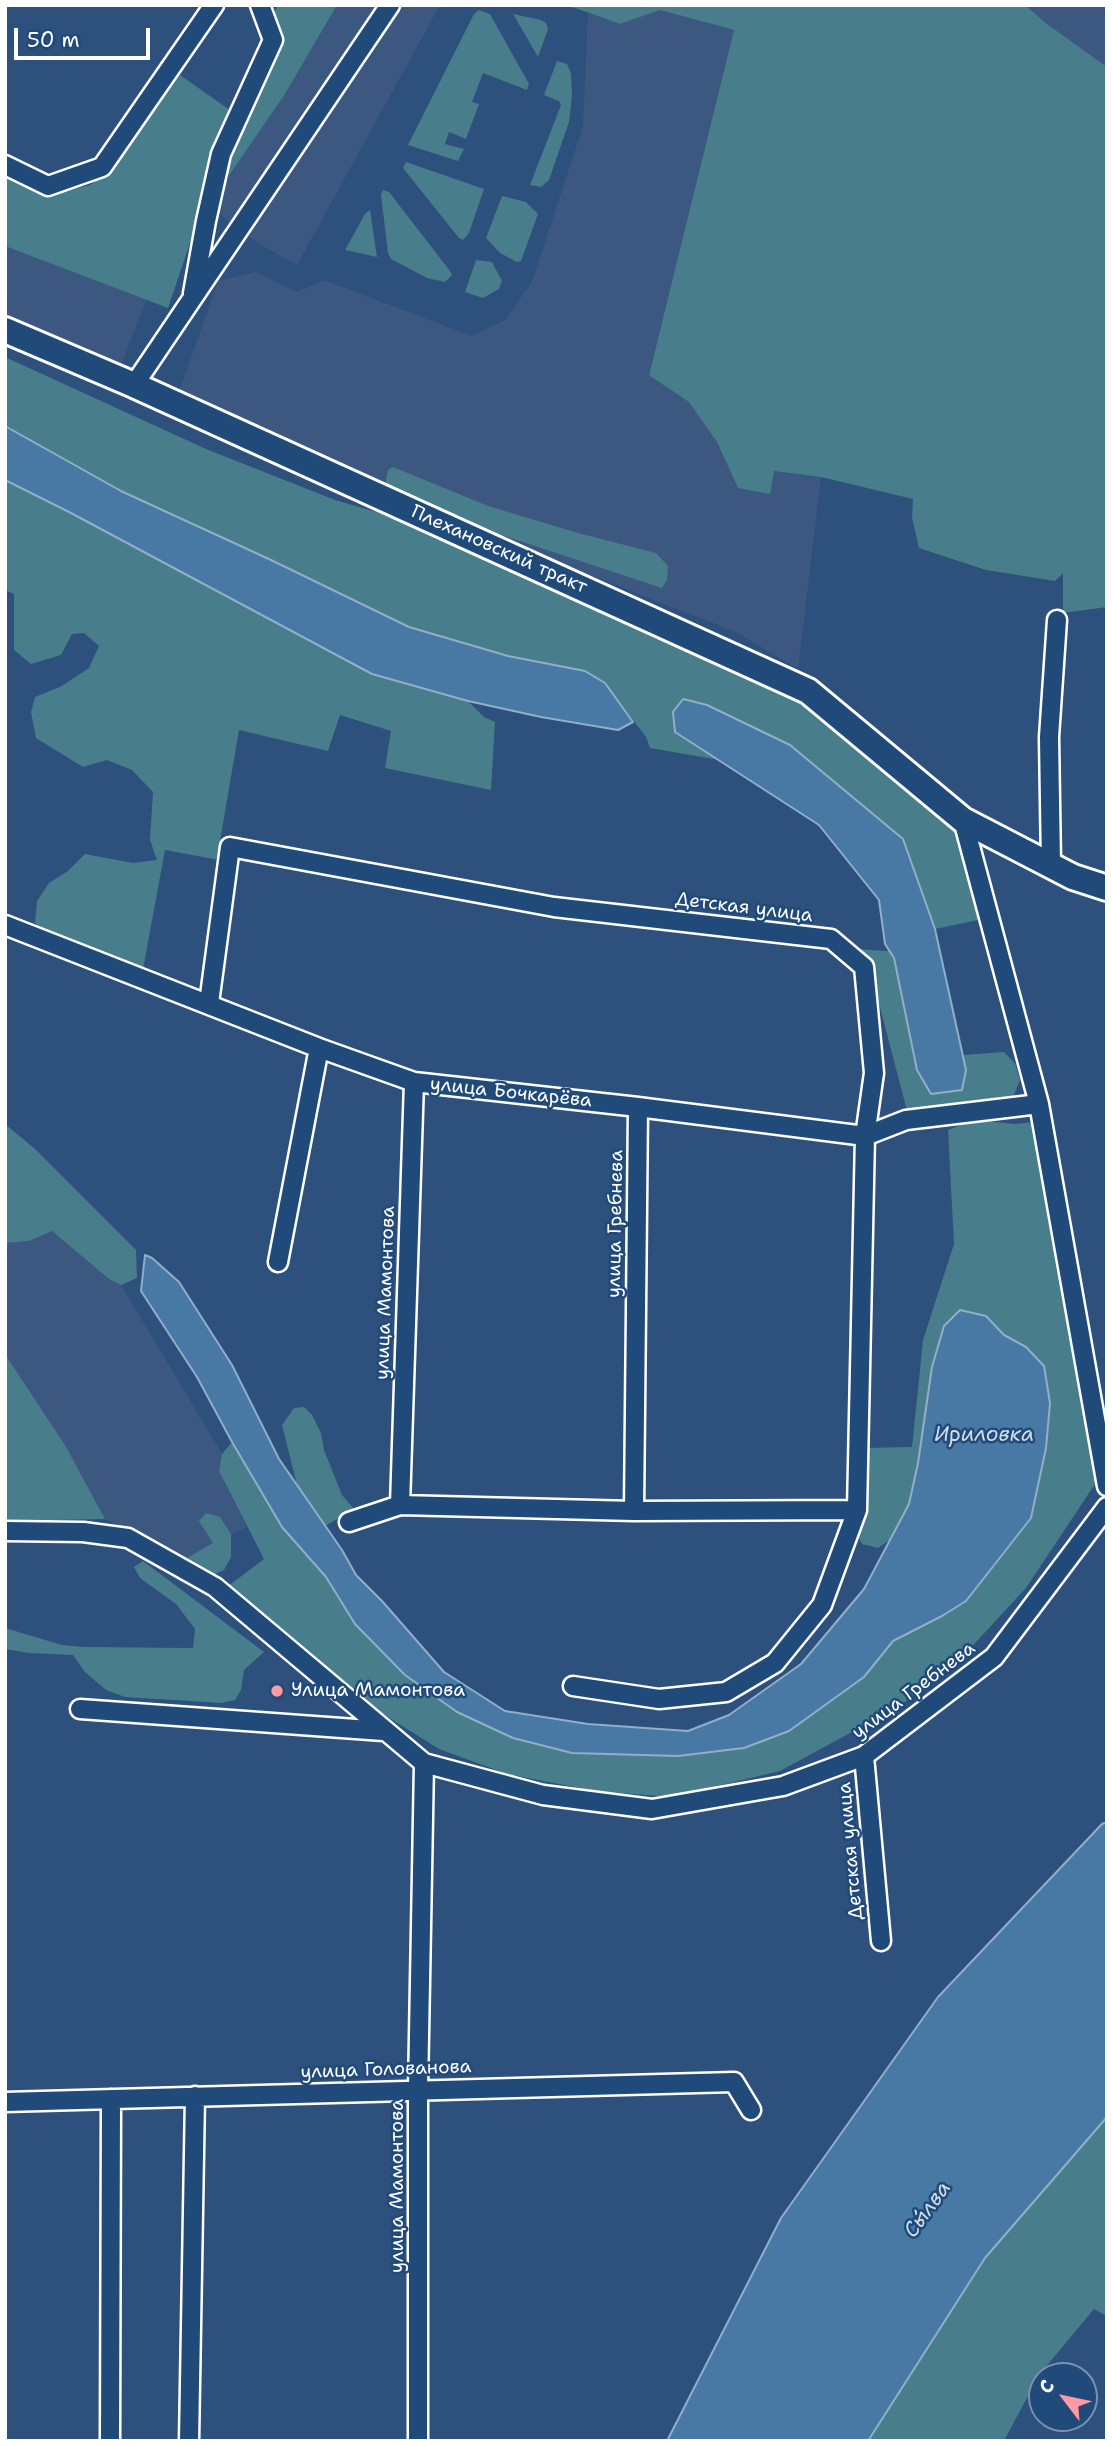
<!DOCTYPE html>
<meta charset="utf-8">
<style>
body{margin:0}
#map{position:relative;width:1112px;height:2446px;overflow:hidden;background:#2d507d;font-family:"Shantell Sans",sans-serif}
canvas{display:block}
.frame{position:absolute;inset:0;border:7px solid #fff;pointer-events:none}
.north{position:absolute;left:1028px;top:2362px;width:70px;height:70px;box-sizing:border-box;background:#1f4a7a;border:2px solid #7992af;border-radius:50%;rotate:302deg;font-size:19px;font-weight:700;line-height:28px;text-align:center;color:#fff}
.north::after{content:'';display:block;margin:auto;width:24px;height:32px;background:#ff9aa2;clip-path:polygon(50% 0,100% 100%,50% 72%,0 100%)}
.scale{position:absolute;left:14px;top:28px;width:136px;height:32px;box-sizing:border-box;border:4px solid #fff;border-top:0;padding-left:9px;font-size:21px;line-height:24px;white-space:nowrap;color:#fff;-webkit-text-stroke:5px #1f4a7a;paint-order:stroke}
</style>
<div id="map">
<canvas width="1112" height="2446"></canvas>
<div class="frame"></div>
<div class="north">С</div>
<div class="scale">50 m</div>
</div>
<script>
const c = document.querySelector('canvas').getContext('2d');
c.lineJoin = 'round';
function paint(path, color) { c.fillStyle = color; c.fill(path, 'evenodd'); }
const shape = rows => new Path2D(rows.map(r => 'M' + r).join(''));
function strokePath(path, color, width, dash) { c.strokeStyle = color; c.lineWidth = width; c.lineCap = dash ? 'butt' : 'round'; c.setLineDash(dash || []); c.stroke(path); }
function write(font, color, halo, rows, align = 'center') {
  c.font = font + ' "Shantell Sans",sans-serif'; c.lineWidth = 5; c.setLineDash([]); c.textBaseline = 'middle'; c.strokeStyle = halo; c.fillStyle = color; for (const [text, x, y, turn = 0] of rows) {
    c.save(); c.translate(x, y); c.rotate((+turn || 0) * Math.PI / 180); c.textAlign = isNaN(turn) ? turn : align; if (halo) c.strokeText(text, 0, 0); c.fillText(text, 0, 0); c.restore();
  }
}
const built = shape([
 [337,5,440,5,297,265,261,245,213,209,228,177,285,94],
 [1025,5,1107,5,1107,67,1047,24],
 [660,10,734,30,649,374,689,401,717,442,738,488,774,471,821,477,798,669,736,632,445,518,262,433,179,392,218,281,256,272,297,292,324,280,472,336,505,320,532,282,583,126,588,13,620,24],
 [5,246,147,299,119,370,5,321],
 [52,1231,109,1279,121,1285,222,1454,219,1471,247,1527,187,1558,105,1519,65,1445,5,1354,5,1243,29,1241]
]);
const green = shape([
 [278,5,337,5,285,94,228,177,227,164,279,40,275,11],
 [557,5,1025,5,1047,24,1107,67,1107,607,1063,613,1063,573,1055,581,986,570,919,548,912,518,913,499,821,477,774,471,770,494,738,488,717,442,689,402,649,375,734,30,660,10,620,24,575,8],
 [479,10,490,14,529,84,527,90,483,73,472,102,479,104,466,139,449,132,445,144,464,149,458,161,408,145,474,14],
 [513,14,541,20,546,23,548,29,538,57],
 [557,61,567,64,571,73,572,95,569,122,549,180,541,187,530,185,561,105,559,101,544,95],
 [180,75,234,113,168,308,5,246,5,172,41,190,58,193,90,185,112,169],
 [406,162,484,189,469,233,463,240,459,238,403,168],
 [383,190,389,192,450,271,452,275,445,282,427,278,391,259,388,253,381,195],
 [502,196,526,202,538,214,521,261,517,262,500,253,486,238],
 [370,210,377,257,345,250,365,214],
 [476,260,492,262,502,281,499,289,483,298,465,292],
 [5,357,206,449,335,500,390,516,529,574,794,692,959,827,983,919,935,929,903,839,675,732,719,760,650,748,646,737,605,683,585,671,508,656,409,627,271,560,121,491,5,426],
 [393,467,488,506,578,533,656,553,668,566,667,580,662,588,465,523,385,486,388,470],
 [5,480,71,513,372,674,468,701,484,717,495,722,491,790,385,768,391,731,340,715,328,751,239,730,221,835,219,860,165,850,143,969,134,963,130,965,49,934,35,923,37,901,49,883,68,871,85,854,133,863,157,860,150,840,153,792,132,770,107,760,83,767,36,738,31,712,35,697,60,687,89,668,99,646,84,633,72,634,61,655,31,664,14,650,14,594,5,590],
 [854,949,889,951,894,958,917,1070,966,1070,963,1055,1004,1052,1015,1063,1020,1080,1011,1102,914,1114,906,1107,870,969],
 [974,1120,1015,1124,1035,1122,1097,1481,1026,1588,965,1654,900,1706,780,1771,671,1797,596,1791,507,1774,439,1749,364,1702,319,1661,227,1587,264,1559,219,1471,222,1454,232,1442,282,1527,326,1577,355,1624,405,1675,457,1712,513,1738,572,1753,678,1756,744,1748,789,1731,864,1677,893,1641,942,1616,1031,1518,1046,1448,1050,1404,1027,1347,1004,1335,986,1316,944,1326,932,1367,918,1463,909,1504,891,1539,878,1548,862,1544,856,1532,861,1448,912,1447,923,1340,954,1244,948,1130],
 [5,1124,35,1149,136,1250,137,1278,121,1285,109,1279,52,1231,29,1241,5,1243],
 [5,1354,65,1445,105,1519,5,1521],
 [304,1407,312,1415,321,1433,324,1450,342,1495,354,1509,325,1526,297,1485,282,1425,294,1408],
 [206,1513,220,1517,231,1534,231,1557,224,1570,215,1574,187,1558,213,1543,199,1521],
 [143,1561,264,1652,244,1670,241,1690,235,1700,221,1703,125,1697,106,1690,85,1672,73,1655,29,1653,5,1649,5,1628,62,1645,83,1647,193,1648,195,1629,176,1604,140,1578,134,1567],
 [1107,2117,1107,2316,1094,2309,1039,2375,1004,2441,868,2441,985,2258]
]);
const water = shape([
 [5,426,121,491,271,560,409,627,508,656,585,671,605,683,633,722,618,730,541,717,468,701,372,674,71,513,5,480,5,426],
 [683,699,707,705,790,745,903,839,935,929,966,1070,962,1090,931,1094,917,1070,894,958,885,944,879,900,819,825,675,732,673,712,683,699],
 [145,1255,152,1258,179,1282,232,1365,279,1459,342,1550,356,1575,382,1601,444,1672,505,1711,588,1724,688,1731,729,1715,801,1664,864,1589,909,1504,918,1463,932,1367,944,1326,960,1310,986,1316,1004,1335,1026,1347,1044,1366,1050,1403,1046,1448,1031,1518,966,1601,942,1616,893,1641,864,1677,789,1731,744,1748,678,1756,572,1753,513,1738,457,1712,405,1675,355,1624,326,1577,282,1527,232,1442,197,1377,141,1291,145,1255],
 [1107,1822,1107,2117,985,2258,868,2441,667,2441,781,2218,938,1997,1102,1824,1107,1822]
]);
const street = shape([
 [5,165,48,186,102,167,214,5],
 [193,293,206,221,221,154,273,40,260,5],
 [134,385,390,5],
 [963,820,1039,1104,1107,1486],
 [1051,865,1049,737,1057,620],
 [5,925,319,1048,414,1082,638,1107,865,1136,906,1120,1039,1104],
 [209,1003,230,847,554,907,831,939,864,967,874,1073,865,1136,857,1510,822,1605,775,1663,726,1692,659,1699,573,1686],
 [278,1262,319,1048],
 [400,1505,414,1082],
 [634,1511,638,1107],
 [349,1522,400,1505,634,1511,857,1510],
 [5,1531,83,1532,128,1538,215,1587,424,1763,543,1795,652,1809,783,1786,864,1756,994,1657,1107,1507],
 [80,1709,383,1731],
 [864,1756,881,1941],
 [5,2102,734,2082,751,2110],
 [110,2441,111,2099],
 [189,2441,195,2096],
 [418,2441,418,2090,424,1763]
]);
const secondary = shape([
 [5,330,134,385,808,691,963,820,1073,877,1107,888]
]);
const markers = [
 [277,1691,7,"#ff9aa2"]
];
const streetNames = [
 ["Плехановский тракт",499,550,24],
 ["Детская улица",744,908,7],
 ["улица Бочкарёва",511,1093,6],
 ["улица Гребнева",616,1224,-89],
 ["улица Мамонтова",386,1293,-88],
 ["улица Гребнева",914,1691,-37],
 ["Детская улица",851,1851,-95],
 ["улица Голованова",386,2070,-2],
 ["улица Мамонтова",398,2186,-90]
];
const poiNames = [
 ["Улица Мамонтова",291,1691]
];
const waterNames = [
 ["Ириловка",984,1436],
 ["Сы́лва",928,2210,-54]
];
paint(built, '#3d5880');
paint(green, '#487d8b');
paint(water, '#4779a4');
strokePath(water, '#91afc8', 2);
strokePath(street, '#fff', 23);
strokePath(secondary, '#fff', 30);
strokePath(street, '#1f4a7a', 18);
strokePath(secondary, '#1f4a7a', 24);
for (const [x, y, r, color] of markers) { const dot = new Path2D(); dot.arc(x, y, r, 0, 2 * Math.PI); c.fillStyle = color; c.fill(dot); strokePath(dot, '#1f4a7a', 2.5); }
write('19px', '#fff', '#1f4a7a', streetNames);
write('19px', '#fff', '#1f4a7a', poiNames, 'left');
write('italic 21px', '#d1dee8', '#1f4a7a', waterNames);
</script>
